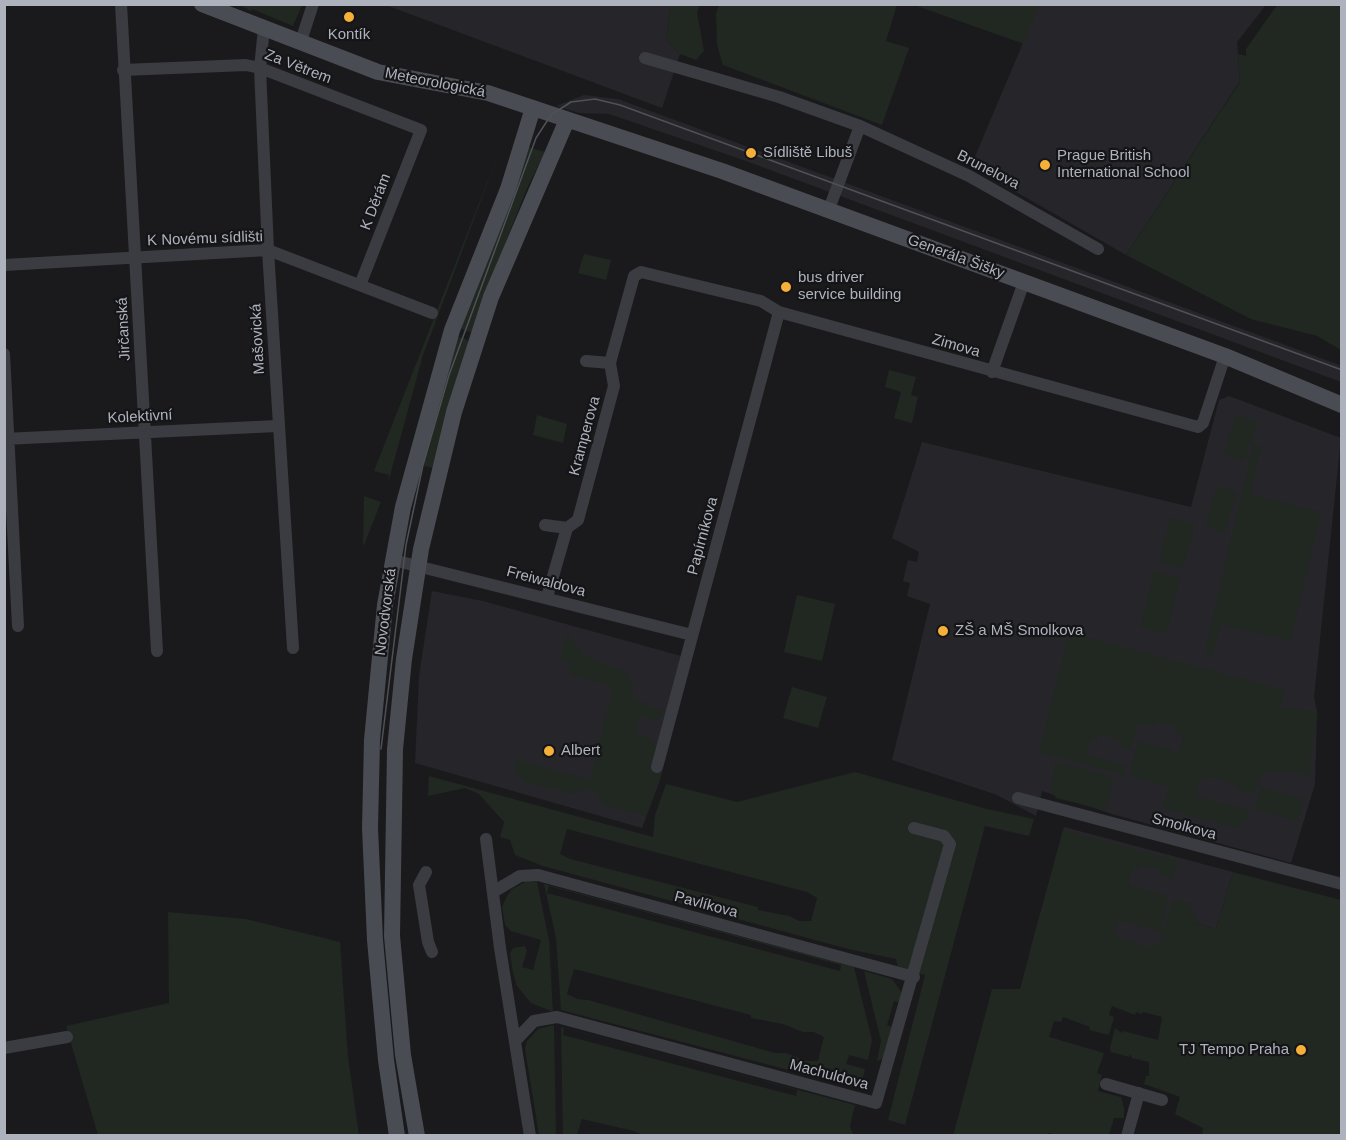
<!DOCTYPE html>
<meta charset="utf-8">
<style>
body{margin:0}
#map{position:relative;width:1346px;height:1140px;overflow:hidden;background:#1a1a1d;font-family:Arial,sans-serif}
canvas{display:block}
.frame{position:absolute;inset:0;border:6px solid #adb2bc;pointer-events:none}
</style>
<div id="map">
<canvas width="1346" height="1140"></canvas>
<div class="frame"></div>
</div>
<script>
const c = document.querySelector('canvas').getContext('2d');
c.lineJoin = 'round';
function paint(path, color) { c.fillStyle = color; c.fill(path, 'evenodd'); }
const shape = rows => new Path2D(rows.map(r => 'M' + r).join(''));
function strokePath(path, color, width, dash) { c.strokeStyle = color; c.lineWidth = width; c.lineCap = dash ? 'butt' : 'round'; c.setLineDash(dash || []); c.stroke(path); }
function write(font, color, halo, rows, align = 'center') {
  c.font = font + ' Arial,sans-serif'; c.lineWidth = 4.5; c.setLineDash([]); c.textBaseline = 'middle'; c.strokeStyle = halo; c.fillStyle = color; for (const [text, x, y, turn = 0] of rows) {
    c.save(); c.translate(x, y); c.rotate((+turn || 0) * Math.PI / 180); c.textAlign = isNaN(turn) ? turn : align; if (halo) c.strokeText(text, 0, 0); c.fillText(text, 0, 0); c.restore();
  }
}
const built = shape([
 [383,4,670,5,666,41,680,54,662,108],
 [1039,5,1266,5,1237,42,1240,81,1126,255,971,166],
 [584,95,618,99,1299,350,1342,366,1341,382,746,161,609,114,579,113,556,106],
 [1229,396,1341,438,1314,697,1317,712,1315,784,1291,863,1112,814,1042,791,1036,816,997,795,892,760,930,604,907,596,910,583,903,581,908,560,917,562,919,552,892,538,922,442,1191,507,1219,400],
 [432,591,483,601,692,659,659,783,642,828,415,763,419,676],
 [1064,827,1233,872,1216,929,1195,923,1176,994,1029,954]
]);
const green = shape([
 [240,5,302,5,293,26,252,9,251,11],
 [670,5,700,5,697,13,704,51,696,60,680,54,666,41],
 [719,5,897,5,886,41,909,48,882,125,723,65,717,45,716,14],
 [914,5,1039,5,1024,44],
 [1277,5,1341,5,1341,350,1317,336,1251,319,1126,255,1240,82,1238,54,1246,56,1246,49],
 [525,146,545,152,527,188,496,267,476,334,457,327],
 [500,150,423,355,388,483,389,475,374,471],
 [584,254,611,260,606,280,578,273],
 [454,335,473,342,433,468,421,465],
 [889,370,916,377,911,395,918,397,912,423,894,418,901,392,885,387],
 [537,415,567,424,563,443,533,435],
 [1236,415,1257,421,1245,461,1224,455],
 [1253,444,1261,446,1250,494,1321,512,1290,641,1220,624,1213,655,1205,653],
 [1217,486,1238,493,1225,532,1205,526],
 [364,496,381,502,364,545,363,545],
 [1171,518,1195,524,1183,568,1159,562],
 [1154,571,1180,578,1166,633,1140,627],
 [797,595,835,604,822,661,784,652],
 [1069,633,1285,690,1280,706,1317,712,1308,781,1308,776,1289,770,1288,773,1282,771,1281,774,1266,770,1264,775,1260,775,1254,794,1235,788,1236,785,1209,776,1207,781,1200,779,1196,796,1250,811,1247,821,1242,820,1240,829,1163,808,1169,786,1144,780,1143,777,1141,779,1129,776,1133,771,1131,770,1138,741,1173,750,1172,753,1178,754,1183,735,1176,733,1177,727,1157,721,1155,727,1138,724,1131,749,1119,746,1120,740,1101,735,1098,740,1091,738,1086,755,1127,766,1124,775,1039,752],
 [566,636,571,638,586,657,622,670,629,676,633,684,633,698,664,712,657,720,641,716,636,731,652,739,656,750,650,767,662,770,646,816,605,805,595,791,587,789,573,794,524,782,515,770,516,760,590,780,613,686,570,674,570,662,560,659],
 [792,687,827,697,818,728,783,718],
 [1056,762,1109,776,1113,780,1105,810,1056,798,1051,790],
 [855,772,987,809,1034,819,1029,836,985,826,905,1125,888,1120,925,975,898,969,896,959,848,949,543,866,515,855,510,840,500,837,504,822,479,794,465,788,428,796,429,776,653,837,655,815,666,784,737,802],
 [567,829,807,892,817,898,811,921,799,921,789,916,758,910,758,907,570,859,560,854],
 [1261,787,1304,799,1298,822,1282,817,1283,814,1278,813,1277,816,1255,810],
 [1063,830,1178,861,1173,879,1160,875,1161,870,1141,864,1139,869,1132,868,1128,885,1168,896,1161,926,1165,926,1171,902,1174,903,1175,900,1192,904,1190,913,1197,915,1195,923,1216,929,1233,872,1341,900,1341,1135,1202,1135,1203,1128,1175,1114,1180,1097,1144,1084,1146,1076,1149,1076,1149,1062,1132,1058,1130,1054,1129,1057,1111,1052,1110,1048,1115,1028,1122,1033,1123,1031,1158,1040,1162,1017,1143,1012,1142,1014,1136,1012,1135,1015,1112,1006,1109,1015,1114,1017,1109,1035,1089,1030,1090,1027,1063,1017,1061,1022,1054,1021,1049,1037,1104,1053,1097,1073,1102,1075,1098,1091,1121,1097,1124,1108,1124,1118,1114,1118,1109,1135,1059,1135,1048,1133,1047,1136,953,1136,992,989,1020,989],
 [1118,920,1163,932,1160,945,1156,944,1154,948,1114,937],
 [527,881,537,882,549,940,553,1012,531,1003,517,986,513,973,510,954,513,948,525,946,527,951,522,967,533,970,541,940,511,931,505,925,502,907,507,896,512,889],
 [544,884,854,967,872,1040,868,1060,849,1055,846,1064,865,1069,861,1085,857,1088,561,1010,556,938],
 [549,886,841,965,840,971,547,893],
 [574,969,751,1015,751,1018,783,1024,803,1032,814,1032,824,1037,818,1061,806,1061,786,1053,775,1053,588,1000,577,999,567,994],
 [168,912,246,919,340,942,348,1057,359,1135,98,1135,66,1026,169,1003],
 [864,971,892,979,902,993,902,1003,894,1001,887,1025,895,1028,886,1057,877,1061,881,1041],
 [554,1025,556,1135,539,1135,525,1049,527,1041,538,1029],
 [561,1027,855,1105,850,1126,853,1135,643,1135,634,1131,582,1119,577,1135,563,1135],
 [564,1028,797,1090,796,1096,563,1035]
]);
const street = shape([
 [121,4,157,651],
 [264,28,260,68,268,250,293,648],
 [301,41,313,4],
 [645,58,779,97,860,126,969,176,1098,249],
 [123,70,246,65,260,68,421,130,360,285],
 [829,209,860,126],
 [4,265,268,250,432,313],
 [4,354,18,626],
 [586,361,610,363],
 [992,372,1024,282],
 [4,439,277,426],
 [545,525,567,528],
 [393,560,692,635],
 [547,597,567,528,578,520,614,386,610,363,634,276,641,272,761,301,779,312,1198,427,1203,423,1225,356],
 [657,767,779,312],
 [1018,798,1342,884],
 [486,839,500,948,530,1136],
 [426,872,419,885,428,942,432,952],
 [493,892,520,876,538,875,914,977],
 [516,1040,534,1021,557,1017,876,1103,950,844,944,836,914,828],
 [4,1048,67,1037],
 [1106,1084,1162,1100],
 [1127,1136,1139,1093]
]);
const secondary = shape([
 [202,4,378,72,488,93,722,171,1225,356,1342,405],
 [397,1136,386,1060,375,940,370,828,372,740,385,605,403,507,452,330,508,189,533,108],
 [417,1136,403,1055,392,936,395,749,404,659,421,549,454,412,491,297,567,120]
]);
const tram = shape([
 [381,749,406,545,423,465,449,375,536,138,551,115,571,102,595,99,620,105,1342,370]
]);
const markers = [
 [349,17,6,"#f5b03a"],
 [751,153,6,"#f5b03a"],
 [1045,165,6,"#f5b03a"],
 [786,287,6,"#f5b03a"],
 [943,631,6,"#f5b03a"],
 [549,751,6,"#f5b03a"],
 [1301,1050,6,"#f5b03a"]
];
const poiNames = [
 ["Kontík",349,35,"center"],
 ["Sídliště Libuš",763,153],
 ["Prague British",1057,156],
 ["International School",1057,173],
 ["bus driver",798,278],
 ["service building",798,295],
 ["ZŠ a MŠ Smolkova",955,631],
 ["Albert",561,751],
 ["TJ Tempo Praha",1289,1050,"right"]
];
const streetNames = [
 ["Za Větrem",298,67,21],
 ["Meteorologická",435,83,11],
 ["Brunelova",988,170,27],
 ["K Děrám",376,202,-69],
 ["K Novému sídlišti",205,239,-2],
 ["Generála Šišky",956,257,20],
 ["Jirčanská",124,329,-93],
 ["Mašovická",258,339,-93],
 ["Zimova",956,346,16],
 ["Kolektivní",140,417,-3],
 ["Kramperova",585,436,-75],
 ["Papírníkova",703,536,-75],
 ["Freiwaldova",546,582,15],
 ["Novodvorská",386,612,-83],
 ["Smolkova",1184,827,15],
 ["Pavlíkova",706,905,15],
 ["Machuldova",829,1075,15]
];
paint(built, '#26262a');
paint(green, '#202821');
strokePath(street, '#3b3c42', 12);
strokePath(secondary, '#494c52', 16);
strokePath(tram, '#4e5157', 1.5);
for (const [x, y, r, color] of markers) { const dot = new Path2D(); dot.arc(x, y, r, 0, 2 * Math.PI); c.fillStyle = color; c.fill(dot); strokePath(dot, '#151518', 2); }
write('15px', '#adb2bc', '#151518', poiNames, 'left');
write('15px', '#adb2bc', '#151518', streetNames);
</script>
